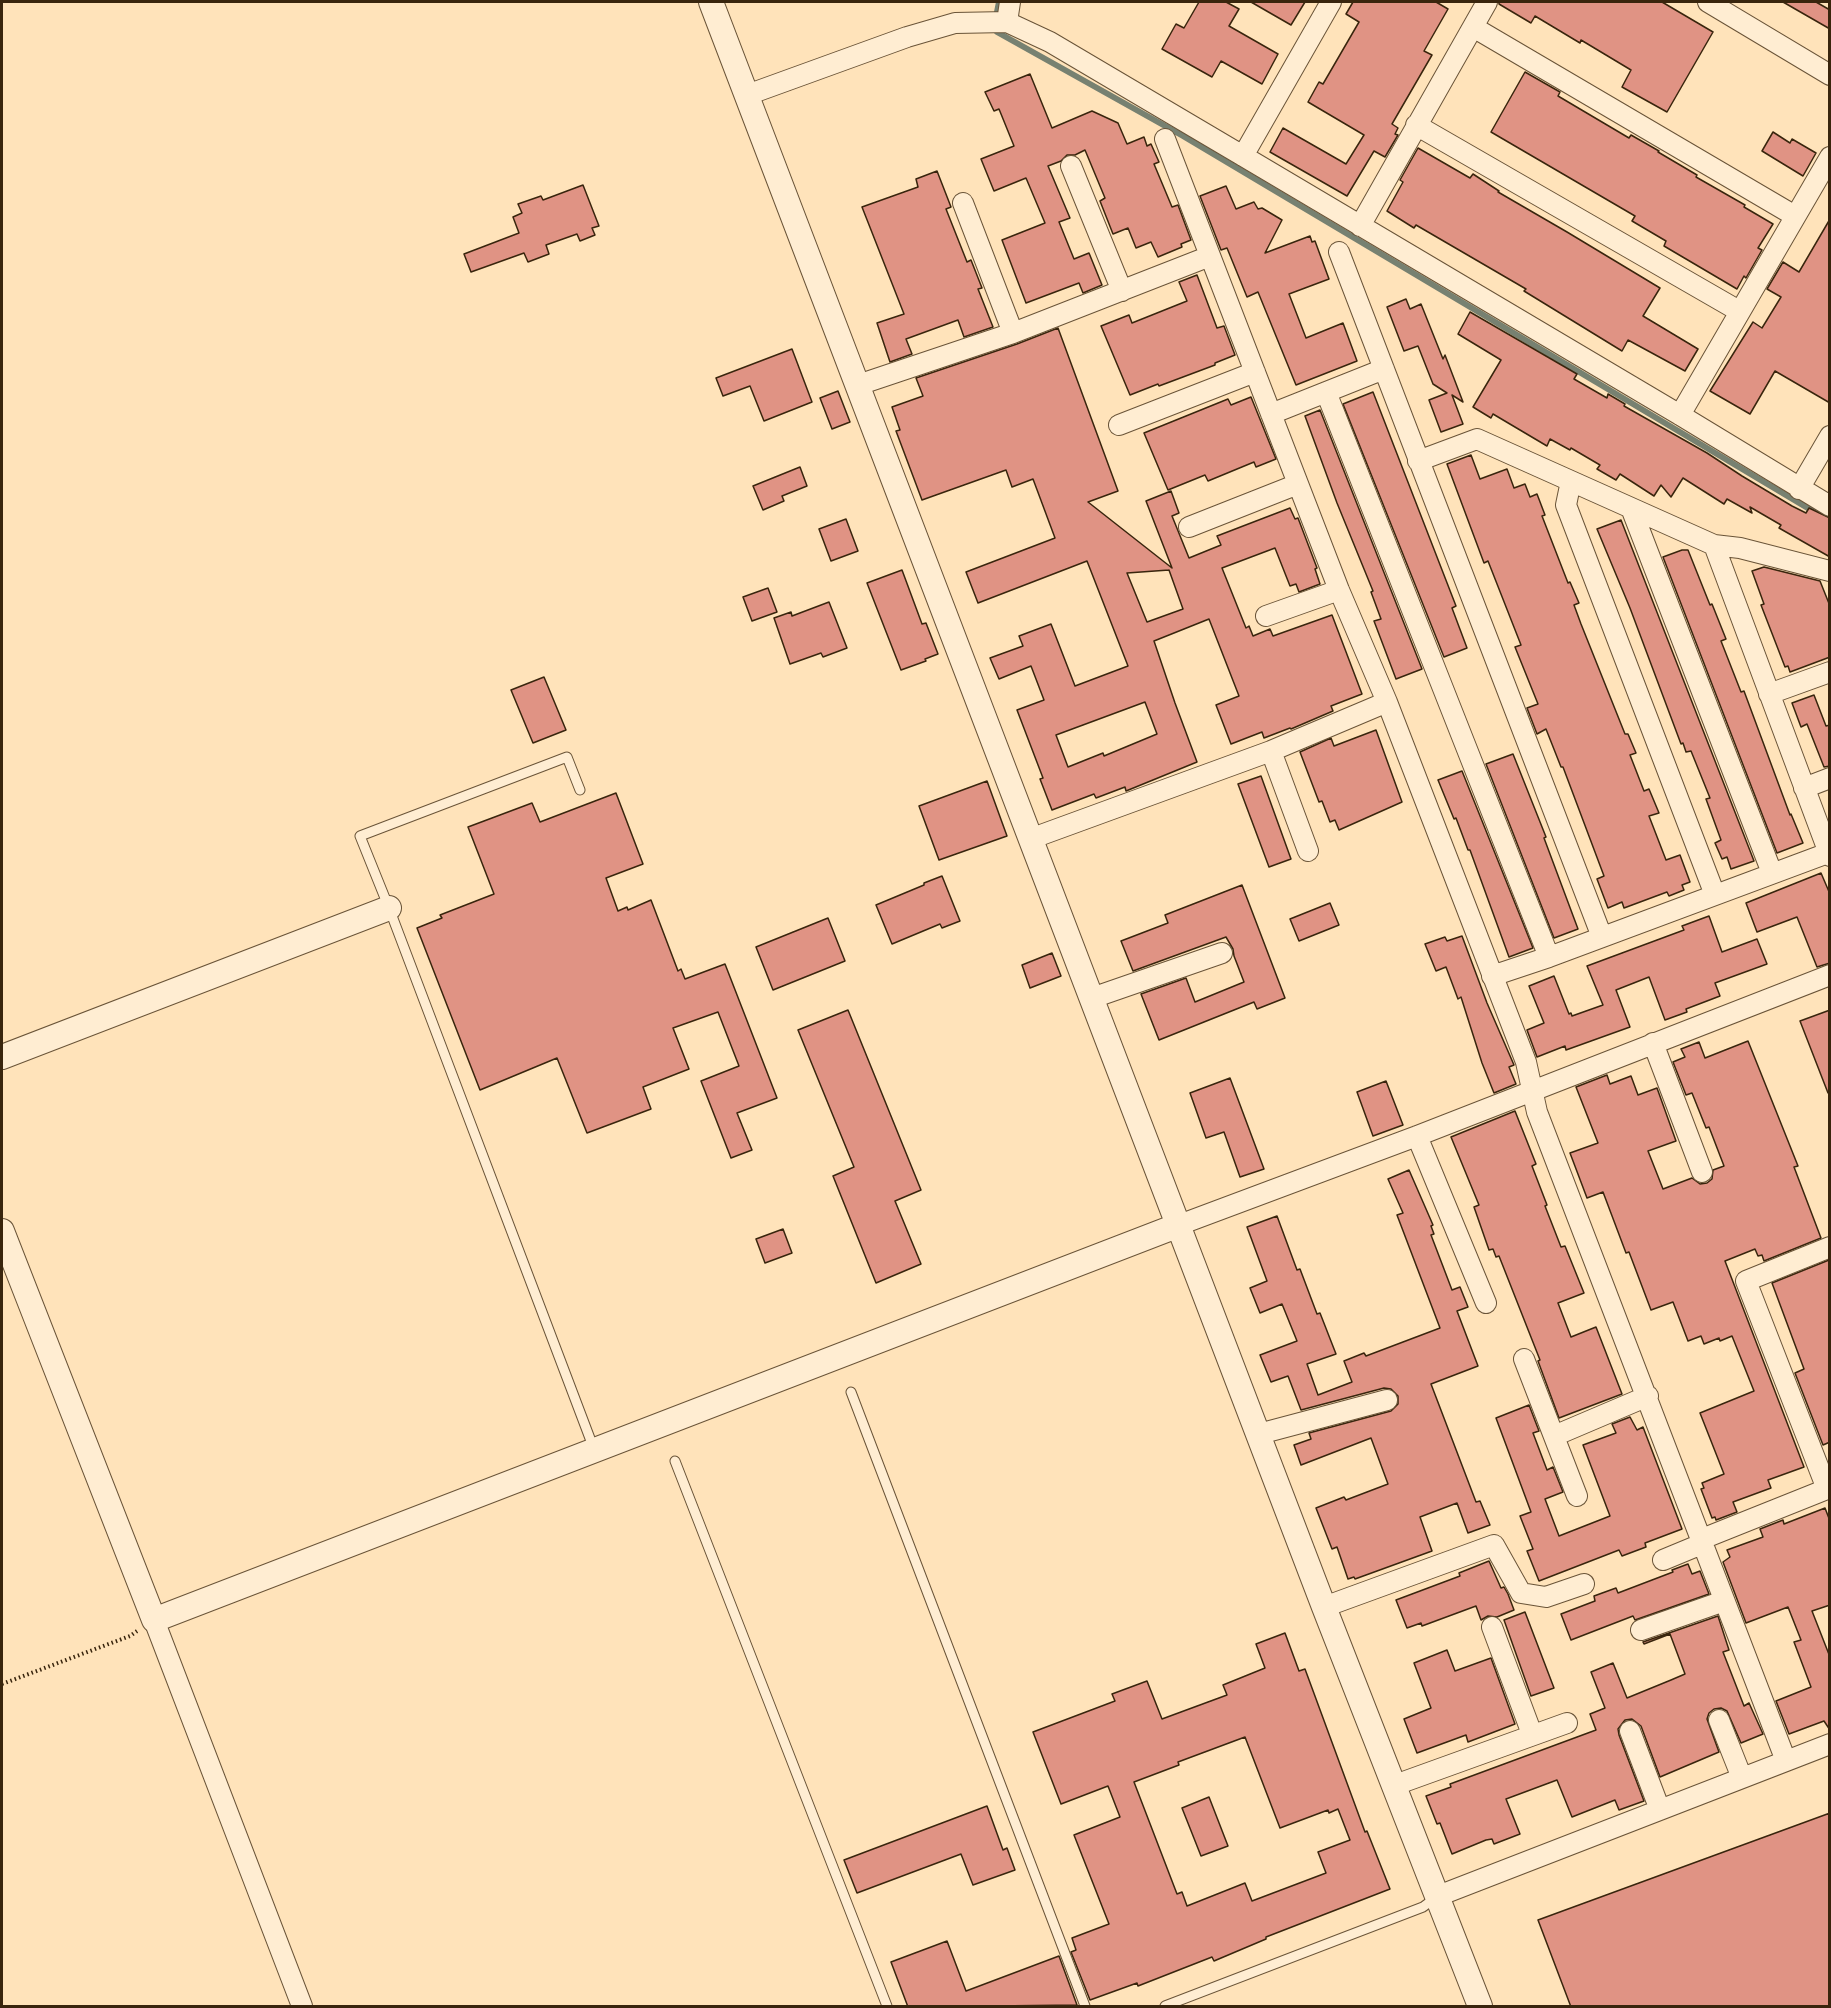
<!DOCTYPE html>
<style>
body{margin:0}
#map{position:relative;width:1831px;height:2008px;overflow:hidden;background:#ffe3ba;font-family:"Gentium Book Plus",serif}
canvas{display:block}
.frame{position:absolute;inset:0;border:3px solid #39250d;pointer-events:none}
</style>
<div id="map">
<canvas width="1831" height="2008"></canvas>
<div class="frame"></div>
</div>
<script>
const c = document.querySelector('canvas').getContext('2d');
c.lineJoin = 'round';
const shape = rows => new Path2D(rows.map(r => 'M' + r).join(''));
function strokePath(path, color, width, dash) { c.strokeStyle = color; c.lineWidth = width; c.lineCap = dash ? 'butt' : 'round'; c.setLineDash(dash || []); c.stroke(path); }
function paint(path, color) { c.fillStyle = color; c.fill(path, 'evenodd'); }
const stream = shape([
 [999,2,996,17,997,32,1183,136,1816,513]
]);
const building = shape([
 [1199,2,1226,2,1239,9,1229,26,1278,54,1262,84,1221,61,1212,77,1162,49,1176,24,1184,28,1199,2],
 [1251,2,1305,2,1291,25,1251,2],
 [1353,2,1436,2,1448,9,1424,51,1432,55,1392,124,1398,128,1395,134,1398,135,1385,157,1374,151,1347,196,1270,152,1283,128,1346,164,1364,135,1308,102,1319,82,1323,84,1359,22,1346,14,1353,2],
 [1499,2,1662,2,1713,32,1667,112,1622,87,1631,70,1581,40,1580,43,1535,16,1531,23,1499,4,1499,2],
 [1783,2,1816,2,1830,10,1830,29,1783,2],
 [1525,72,1560,92,1558,96,1629,138,1631,135,1659,151,1658,152,1697,175,1696,177,1745,205,1744,207,1773,224,1758,248,1762,250,1746,278,1744,276,1737,289,1664,246,1666,241,1632,221,1635,216,1491,132,1525,72],
 [1030,74,1052,128,1092,111,1118,123,1127,144,1144,137,1147,146,1151,144,1159,162,1154,164,1172,207,1178,205,1191,240,1181,244,1182,247,1158,257,1151,242,1136,248,1128,228,1113,234,1100,201,1105,198,1085,150,1075,155,1067,155,1061,161,1048,166,1070,218,1059,222,1074,259,1089,253,1102,285,1083,293,1079,283,1026,303,1002,240,1045,223,1026,178,994,191,981,159,1014,146,999,109,994,111,985,92,1030,74],
 [1773,132,1790,143,1792,139,1816,153,1803,176,1762,151,1773,132],
 [1418,148,1470,178,1473,174,1499,191,1498,192,1567,232,1660,288,1643,316,1698,349,1685,371,1628,340,1622,351,1524,291,1526,289,1416,225,1414,228,1387,211,1403,182,1400,180,1418,148],
 [937,171,951,207,946,209,967,262,971,260,982,288,978,289,993,327,964,337,958,320,906,339,912,354,890,362,877,323,904,314,862,207,918,187,916,179,937,171],
 [583,185,599,226,592,228,595,235,580,241,577,234,546,245,549,254,528,262,524,253,471,272,464,254,519,233,513,217,522,213,518,204,541,196,543,200,583,185],
 [1226,186,1236,209,1254,202,1258,209,1262,208,1282,220,1265,253,1310,236,1312,242,1315,241,1329,279,1289,294,1306,338,1343,323,1357,361,1296,385,1258,292,1247,297,1227,248,1221,250,1200,196,1226,186],
 [1830,219,1830,403,1775,371,1750,414,1710,391,1753,322,1762,328,1781,297,1767,289,1783,262,1799,272,1830,219],
 [1197,275,1217,328,1224,326,1235,355,1215,363,1215,365,1159,386,1158,384,1130,395,1101,326,1129,315,1132,323,1187,301,1179,282,1197,275],
 [1406,299,1410,309,1421,304,1443,359,1445,355,1463,402,1452,395,1463,424,1441,432,1429,400,1447,393,1433,384,1418,346,1404,351,1387,307,1406,299],
 [1470,312,1577,374,1574,379,1607,398,1608,394,1625,404,1624,406,1707,453,1742,476,1792,506,1806,513,1809,508,1830,518,1830,557,1779,528,1781,525,1750,507,1752,513,1727,499,1724,504,1683,478,1671,497,1661,485,1654,496,1620,474,1616,480,1597,469,1600,465,1571,448,1570,450,1550,439,1547,446,1493,414,1491,418,1473,407,1501,360,1458,334,1470,312],
 [1058,328,1118,491,1088,502,1172,568,1146,501,1171,491,1179,513,1172,516,1189,558,1221,545,1217,536,1290,508,1295,519,1298,518,1317,568,1315,569,1320,584,1299,592,1296,584,1290,586,1275,548,1222,568,1246,628,1249,626,1253,636,1270,629,1273,636,1332,615,1362,694,1331,706,1333,711,1291,729,1290,728,1264,738,1262,732,1231,744,1216,705,1239,696,1209,619,1154,641,1175,703,1197,762,1126,791,1125,787,1096,798,1094,794,1052,810,1040,779,1043,778,1017,710,1044,700,1031,666,999,679,990,658,1023,646,1019,636,1051,624,1075,686,1128,666,1087,561,978,603,966,572,1055,538,1033,479,1012,487,1006,470,922,500,896,431,900,430,892,407,923,396,916,378,1017,344,1058,328],
 [1169,570,1183,609,1147,622,1127,573,1169,570],
 [1145,702,1157,734,1104,756,1103,753,1068,767,1056,735,1145,702],
 [792,349,812,402,764,421,750,386,723,396,716,378,792,349],
 [838,391,850,422,832,429,820,398,838,391],
 [1373,392,1456,606,1452,608,1467,648,1444,657,1343,404,1373,392],
 [1251,397,1276,459,1256,467,1254,462,1208,481,1205,475,1168,490,1144,433,1228,399,1231,405,1251,397],
 [1320,410,1422,669,1396,679,1374,621,1381,619,1371,592,1373,591,1337,503,1305,416,1320,410],
 [1471,455,1480,479,1507,469,1514,488,1525,484,1530,497,1537,494,1545,515,1542,516,1568,583,1570,582,1579,603,1574,605,1581,624,1625,734,1628,734,1636,753,1630,755,1644,791,1649,789,1659,813,1649,816,1666,860,1680,855,1690,882,1682,885,1684,890,1669,896,1667,892,1624,908,1622,902,1608,908,1597,879,1604,876,1563,767,1561,767,1546,729,1537,734,1527,708,1538,704,1515,647,1521,645,1488,561,1484,563,1447,464,1471,455],
 [800,467,807,486,782,496,784,501,763,510,753,486,800,467],
 [846,519,858,551,831,561,819,529,846,519],
 [1621,520,1754,861,1731,869,1727,857,1722,859,1715,843,1721,840,1706,799,1710,798,1691,751,1686,752,1683,743,1681,744,1630,608,1597,529,1621,520],
 [1682,550,1688,550,1710,605,1712,604,1726,639,1721,641,1741,692,1744,691,1790,815,1791,814,1803,843,1777,853,1663,557,1682,550],
 [1764,567,1820,581,1830,606,1830,657,1790,672,1788,666,1785,667,1761,605,1764,604,1752,571,1764,567],
 [902,570,922,624,926,623,938,654,925,659,926,661,901,670,867,583,902,570],
 [768,588,777,612,752,621,743,597,768,588],
 [829,602,847,648,823,657,821,653,790,664,774,618,791,612,792,616,829,602],
 [544,677,566,730,533,743,511,690,544,677],
 [1814,695,1826,726,1830,725,1830,766,1824,767,1807,724,1801,727,1792,703,1814,695],
 [1376,730,1402,802,1339,830,1335,820,1330,822,1322,801,1319,802,1300,752,1331,738,1334,746,1376,730],
 [1513,754,1546,837,1544,838,1578,929,1554,938,1486,764,1513,754],
 [1462,771,1533,948,1509,957,1470,850,1468,850,1456,818,1454,819,1438,780,1462,771],
 [1261,776,1291,859,1269,867,1238,784,1261,776],
 [987,781,1007,836,939,860,919,806,987,781],
 [616,793,643,864,606,878,618,911,627,907,628,910,651,900,678,971,681,969,685,979,725,964,777,1098,737,1113,752,1150,731,1158,701,1081,739,1066,718,1012,673,1028,689,1069,643,1087,651,1109,587,1133,557,1058,480,1090,417,928,442,918,440,915,494,894,468,827,532,803,540,822,616,793],
 [1821,873,1830,894,1830,963,1817,967,1797,917,1757,932,1746,903,1821,873],
 [942,876,960,921,942,928,940,924,892,944,876,905,924,885,924,883,942,876],
 [1242,885,1285,998,1257,1009,1254,1002,1159,1040,1141,994,1186,978,1195,1002,1244,982,1234,956,1233,949,1226,937,1133,971,1121,941,1168,923,1165,915,1242,885],
 [1330,903,1339,925,1299,941,1290,919,1330,903],
 [1709,916,1722,952,1757,939,1767,964,1715,983,1720,996,1686,1009,1687,1012,1665,1020,1649,977,1616,990,1630,1027,1566,1050,1565,1046,1537,1057,1527,1030,1544,1023,1529,986,1554,976,1569,1014,1571,1013,1572,1016,1603,1005,1587,966,1684,930,1682,926,1709,916],
 [828,918,845,961,773,990,756,947,828,918],
 [1462,936,1487,1003,1514,1065,1509,1067,1516,1084,1494,1093,1482,1063,1461,997,1458,999,1446,967,1436,971,1425,944,1445,937,1447,941,1462,936],
 [1052,953,1061,976,1030,988,1022,965,1052,953],
 [848,1010,921,1190,895,1201,921,1264,876,1283,833,1176,854,1167,798,1030,848,1010],
 [1830,1010,1830,1093,1828,1093,1800,1021,1830,1010],
 [1748,1041,1798,1166,1794,1167,1821,1238,1764,1261,1762,1255,1758,1256,1755,1249,1725,1261,1804,1467,1768,1480,1771,1488,1733,1502,1737,1512,1716,1520,1715,1517,1712,1518,1701,1489,1704,1488,1702,1483,1724,1474,1700,1413,1754,1391,1732,1336,1720,1341,1719,1338,1704,1344,1701,1336,1688,1341,1673,1302,1651,1310,1629,1252,1626,1253,1603,1192,1587,1198,1570,1153,1598,1143,1576,1087,1607,1075,1610,1084,1631,1076,1638,1095,1657,1088,1676,1141,1648,1151,1663,1189,1692,1178,1700,1184,1707,1183,1712,1179,1713,1170,1724,1166,1709,1127,1706,1128,1692,1093,1686,1095,1673,1062,1685,1057,1681,1049,1699,1042,1705,1058,1748,1041],
 [1230,1078,1264,1169,1240,1177,1224,1132,1206,1138,1190,1093,1230,1078],
 [1386,1081,1403,1125,1373,1136,1357,1092,1386,1081],
 [1515,1111,1536,1164,1532,1166,1547,1205,1545,1206,1561,1247,1565,1246,1584,1293,1558,1303,1571,1337,1596,1327,1622,1394,1559,1418,1538,1361,1540,1360,1499,1256,1496,1257,1493,1249,1489,1250,1474,1207,1479,1205,1451,1137,1515,1111],
 [1409,1170,1433,1225,1431,1226,1434,1234,1431,1235,1452,1290,1460,1287,1468,1307,1457,1311,1478,1366,1431,1384,1476,1502,1480,1501,1490,1525,1468,1533,1457,1503,1420,1517,1432,1551,1355,1579,1354,1577,1348,1579,1337,1547,1332,1549,1316,1508,1344,1497,1346,1500,1388,1484,1371,1438,1301,1465,1294,1445,1311,1439,1309,1433,1391,1411,1398,1404,1398,1396,1391,1389,1384,1388,1301,1410,1288,1376,1271,1382,1260,1355,1297,1341,1282,1304,1260,1313,1250,1288,1267,1281,1247,1227,1277,1216,1297,1270,1300,1269,1317,1314,1320,1313,1336,1354,1307,1364,1318,1395,1352,1382,1344,1361,1364,1353,1366,1356,1440,1328,1397,1215,1403,1213,1388,1179,1409,1170],
 [783,1229,792,1253,765,1263,756,1239,783,1229],
 [1829,1260,1830,1442,1823,1445,1795,1373,1804,1369,1772,1283,1829,1260],
 [1529,1405,1539,1431,1533,1433,1547,1470,1553,1467,1563,1492,1545,1499,1559,1536,1610,1516,1583,1445,1616,1433,1612,1424,1630,1417,1637,1430,1643,1427,1682,1529,1645,1543,1646,1547,1622,1556,1619,1550,1539,1581,1527,1551,1533,1549,1520,1516,1531,1512,1496,1418,1529,1405],
 [1825,1508,1830,1521,1830,1605,1812,1611,1830,1657,1830,1730,1824,1721,1789,1734,1776,1701,1811,1687,1794,1642,1801,1640,1788,1607,1746,1623,1723,1562,1730,1557,1727,1550,1763,1537,1760,1529,1783,1520,1784,1524,1825,1508],
 [1489,1561,1501,1588,1504,1587,1508,1594,1514,1610,1497,1617,1488,1616,1481,1620,1476,1606,1422,1626,1421,1623,1407,1628,1396,1600,1460,1576,1459,1573,1489,1561],
 [1688,1564,1692,1574,1700,1571,1709,1594,1635,1620,1633,1616,1571,1640,1561,1614,1595,1601,1594,1596,1616,1588,1618,1593,1673,1572,1672,1570,1688,1564],
 [1525,1612,1554,1688,1531,1696,1504,1620,1525,1612],
 [1718,1616,1729,1650,1723,1652,1744,1706,1749,1703,1763,1734,1741,1743,1727,1711,1721,1708,1714,1709,1709,1713,1707,1719,1719,1752,1660,1777,1641,1726,1632,1719,1625,1720,1618,1729,1619,1735,1644,1801,1619,1810,1615,1800,1572,1817,1557,1780,1506,1799,1520,1834,1494,1844,1492,1839,1486,1840,1452,1854,1440,1823,1437,1824,1426,1796,1451,1787,1450,1784,1596,1730,1590,1714,1605,1708,1591,1672,1613,1663,1627,1698,1671,1680,1685,1674,1670,1634,1644,1644,1643,1642,1718,1616],
 [1285,1633,1299,1671,1305,1669,1365,1832,1367,1831,1390,1889,1266,1937,1266,1939,1214,1961,1212,1957,1138,1986,1137,1983,1090,2000,1071,1952,1076,1950,1072,1938,1109,1924,1074,1835,1120,1817,1108,1786,1061,1804,1033,1732,1115,1701,1112,1694,1147,1681,1162,1719,1227,1695,1223,1685,1265,1668,1256,1644,1285,1633],
 [1245,1737,1280,1828,1328,1810,1329,1813,1338,1809,1350,1840,1318,1852,1326,1873,1252,1901,1245,1883,1187,1906,1182,1892,1177,1894,1134,1782,1179,1765,1178,1762,1245,1737],
 [1447,1650,1455,1671,1491,1658,1515,1724,1468,1742,1466,1735,1417,1753,1404,1719,1431,1708,1414,1663,1447,1650],
 [1209,1797,1228,1846,1201,1856,1182,1808,1209,1797],
 [987,1806,1003,1850,1007,1848,1015,1870,973,1885,961,1854,857,1893,844,1860,987,1806],
 [1830,1813,1830,2007,1571,2007,1538,1920,1830,1813],
 [947,1941,966,1991,1059,1956,1077,2005,908,2007,891,1962,947,1941]
]);
const path = shape([
 [2,1684,130,1636,137,1631]
]);
const service = shape([
 [580,790,567,757,360,836,389,908,594,1449],
 [851,1392,1085,2006],
 [675,1461,887,2006],
 [1165,2006,1423,1907,1435,1898]
]);
const minor = shape([
 [1708,2,1830,75],
 [1007,22,1010,2],
 [1473,27,1795,216],
 [747,95,907,37,955,23,1007,22,1050,42,1243,156,1680,415,1830,506],
 [1416,125,1739,311],
 [1165,139,1339,590,1387,702,1526,1062,1537,1112,1786,1761],
 [1243,156,1331,2],
 [1071,166,1122,291],
 [963,203,1013,333],
 [1360,226,1487,2],
 [1339,252,1602,937],
 [858,385,1013,333,1210,256],
 [1326,392,1549,957],
 [1271,414,1384,369],
 [1680,415,1830,157],
 [1119,425,1255,372],
 [1418,461,1477,439,1714,545,1830,856],
 [1571,481,1566,505,1715,895],
 [1799,489,1830,436],
 [1631,508,1772,873],
 [1189,527,1298,484],
 [1714,545,1740,548,1830,571],
 [1266,616,1339,590],
 [1769,694,1830,672],
 [1271,751,1308,851],
 [1804,788,1830,778],
 [1030,839,1271,751,1387,702],
 [1492,976,1549,957,1828,853],
 [1092,998,1222,953],
 [1653,1043,1702,1172],
 [1417,1136,1486,1303],
 [1179,1225,1417,1136,1830,975],
 [1524,1359,1577,1496],
 [1259,1434,1387,1400],
 [1554,1436,1648,1396],
 [1702,1539,1827,1489,1746,1281,1830,1247],
 [1663,1560,1704,1543],
 [1324,1607,1494,1545,1521,1593,1546,1597,1584,1584],
 [154,1620,302,2006],
 [1492,1627,1532,1734],
 [1641,1630,1724,1601],
 [1719,1720,1742,1778],
 [1630,1731,1660,1810],
 [1395,1785,1567,1723],
 [1438,1896,1830,1744]
]);
const tertiary = shape([
 [711,2,1324,1607,1480,2006],
 [2,1057,389,908],
 [2,1231,154,1620,1179,1225]
]);
strokePath(stream, '#778171', 6);
paint(building, '#e09384');
strokePath(building, '#39250d', 1.5);
strokePath(service, '#6a5438', 11);
strokePath(minor, '#6a5438', 22);
strokePath(tertiary, '#6a5438', 26);
strokePath(path, '#39250d', 4, [1.5, 3]);
strokePath(service, '#ffedd2', 9);
strokePath(minor, '#ffedd2', 20);
strokePath(tertiary, '#ffedd2', 24);
</script>
